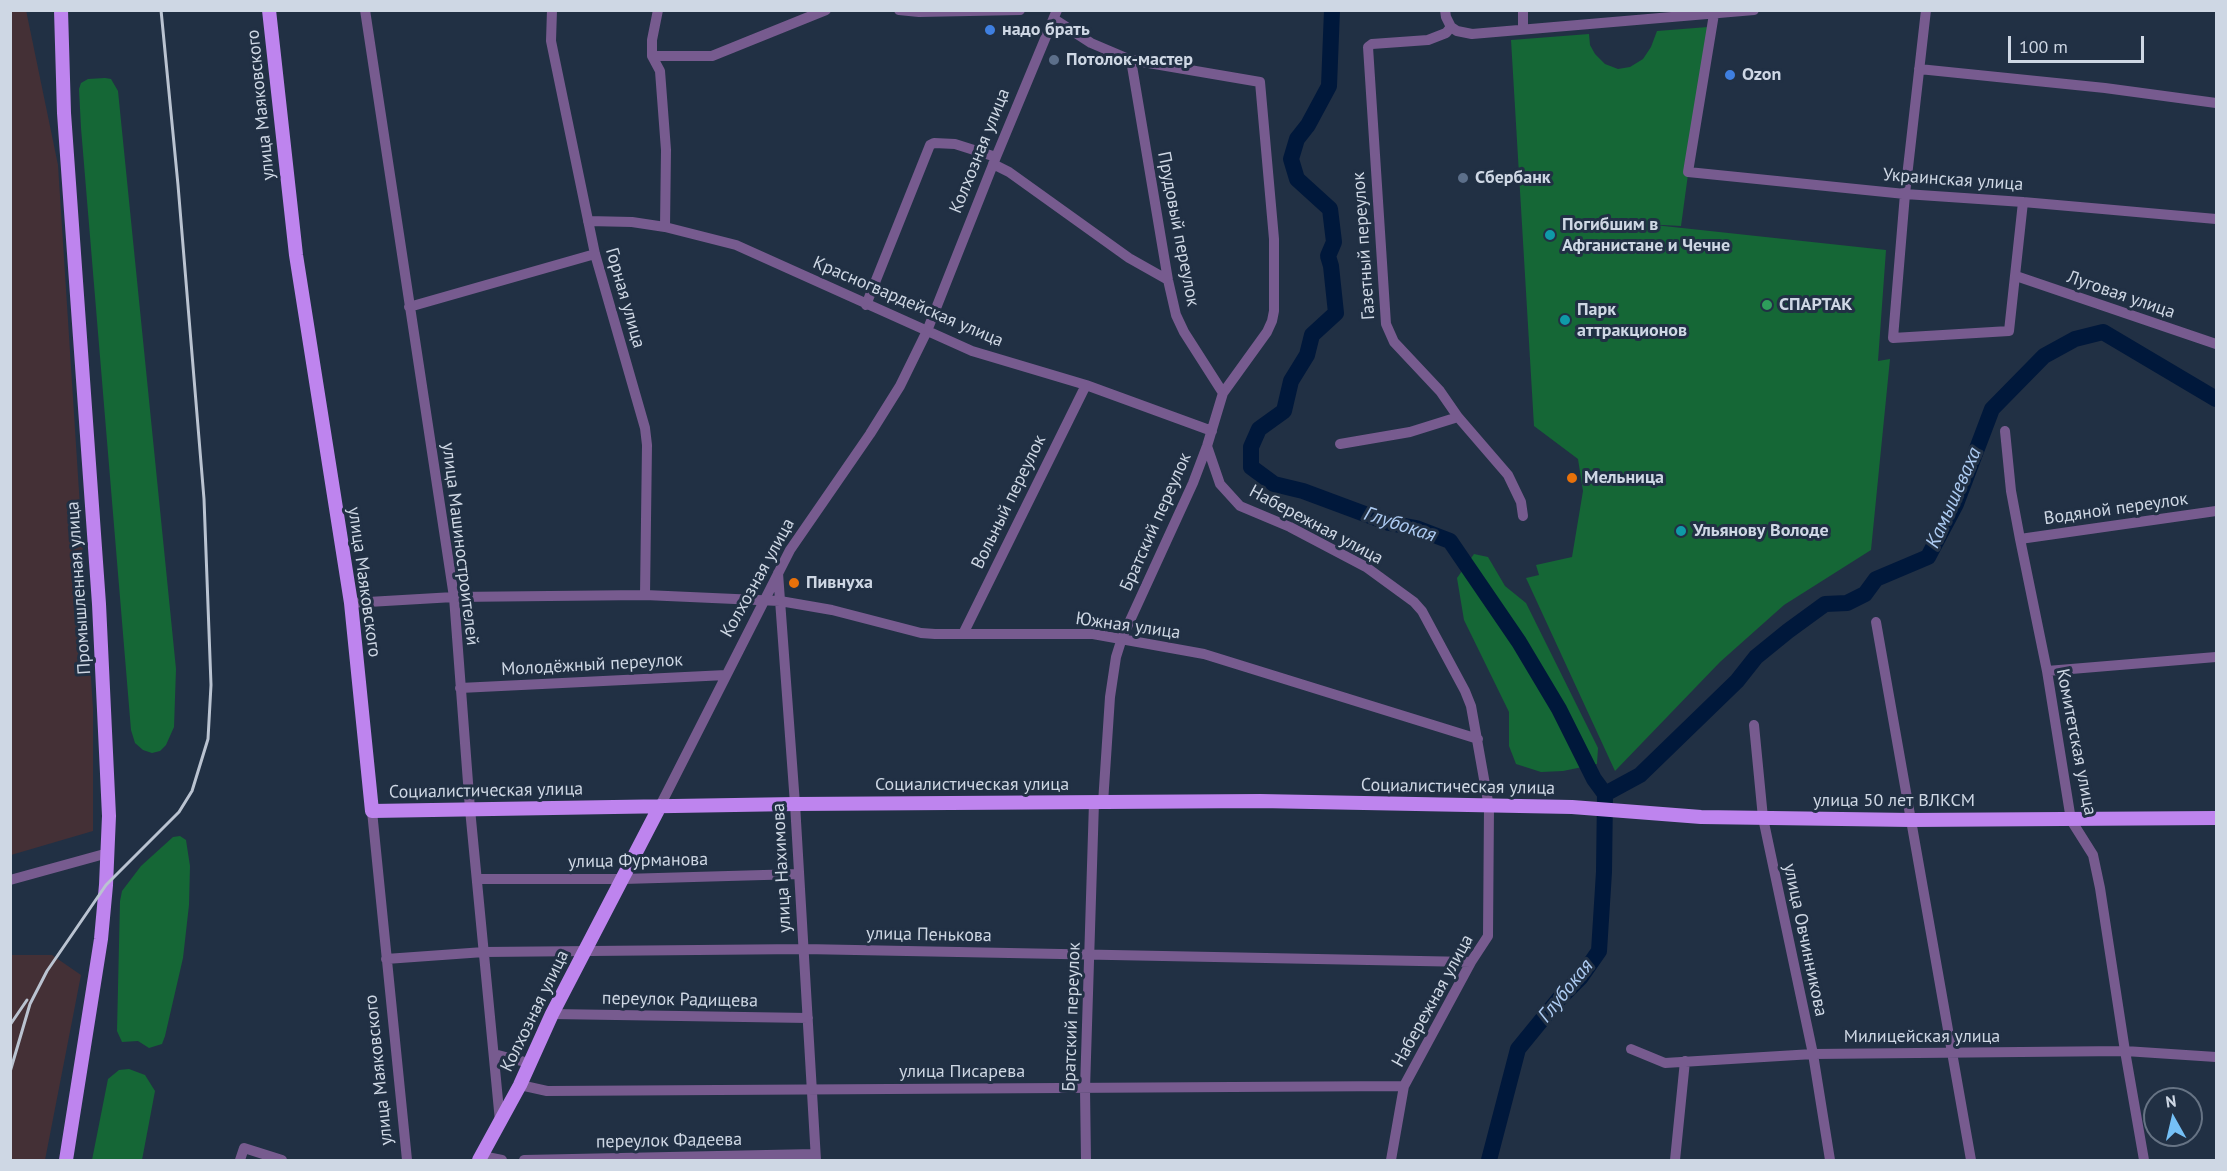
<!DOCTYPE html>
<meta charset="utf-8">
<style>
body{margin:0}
#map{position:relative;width:2227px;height:1171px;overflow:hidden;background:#213044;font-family:"PT Sans",sans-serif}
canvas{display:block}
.frame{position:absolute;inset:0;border:12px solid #ced7e4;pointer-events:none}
.north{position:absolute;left:2143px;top:1087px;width:60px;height:60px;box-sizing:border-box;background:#213044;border:2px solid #667384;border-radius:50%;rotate:352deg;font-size:16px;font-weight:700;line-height:24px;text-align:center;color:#ced7e4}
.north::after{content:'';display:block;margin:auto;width:21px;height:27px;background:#75c0f6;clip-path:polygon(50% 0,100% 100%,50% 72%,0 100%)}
.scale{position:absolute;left:2008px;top:36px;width:136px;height:27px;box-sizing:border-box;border:3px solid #ced7e4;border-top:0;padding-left:8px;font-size:18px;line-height:21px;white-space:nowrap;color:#ced7e4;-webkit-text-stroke:4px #213044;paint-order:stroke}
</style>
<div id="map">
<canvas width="2227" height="1171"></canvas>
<div class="frame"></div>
<div class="north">N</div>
<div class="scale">100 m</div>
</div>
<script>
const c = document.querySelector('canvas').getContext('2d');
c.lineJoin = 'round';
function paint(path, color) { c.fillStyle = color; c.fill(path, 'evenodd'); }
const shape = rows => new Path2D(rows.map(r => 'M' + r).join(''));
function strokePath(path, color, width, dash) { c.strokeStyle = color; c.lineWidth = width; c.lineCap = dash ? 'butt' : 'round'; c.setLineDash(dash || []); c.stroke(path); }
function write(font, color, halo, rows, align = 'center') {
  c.font = font + ' "PT Sans",sans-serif'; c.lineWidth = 6; c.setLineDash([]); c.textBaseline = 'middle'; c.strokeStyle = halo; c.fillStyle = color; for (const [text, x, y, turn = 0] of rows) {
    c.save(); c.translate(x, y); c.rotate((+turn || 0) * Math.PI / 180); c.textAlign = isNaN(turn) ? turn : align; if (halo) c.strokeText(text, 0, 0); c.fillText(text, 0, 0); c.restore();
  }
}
const industrial = shape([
 [26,10,58,165,93,709,93,831,11,855,10,11],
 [11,955,52,955,81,975,45,1160,11,1160]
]);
const green = shape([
 [1708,27,1681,226,1645,224,1886,250,1878,361,1890,359,1871,550,1784,605,1720,662,1615,771,1526,578,1539,575,1536,565,1572,557,1583,491,1578,459,1534,426,1511,40,1589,34,1590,45,1595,54,1605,64,1618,69,1630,67,1643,59,1651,47,1657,31],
 [105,78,111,79,118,91,176,669,174,727,166,745,160,751,152,753,143,750,135,743,131,730,81,128,79,89,81,83,88,79],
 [1474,554,1488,557,1505,586,1526,603,1598,748,1597,764,1563,771,1541,772,1516,764,1509,746,1509,712,1464,620,1457,578],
 [180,836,186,840,190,866,189,905,183,958,165,1036,162,1044,149,1048,138,1041,122,1042,117,1031,120,901,122,891,141,866,173,837],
 [129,1069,145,1075,155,1091,142,1160,92,1160,108,1079,119,1070]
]);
const river = shape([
 [1332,10,1329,86,1308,125,1297,139,1291,159,1297,179,1330,209,1334,242,1328,256,1331,266,1336,313,1312,335,1307,355,1291,381,1284,411,1259,429,1251,447,1251,467,1274,484,1303,491,1389,523,1416,528,1450,541,1519,642,1559,709,1594,779,1605,794,1604,872,1599,951,1581,977,1558,1000,1518,1049,1489,1160],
 [1605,794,1640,775,1737,681,1756,657,1788,631,1825,604,1847,603,1865,594,1876,579,1928,557,1956,504,1992,409,2044,356,2075,339,2103,332,2216,399]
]);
const minor = shape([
 [365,10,454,597,470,809,500,1121],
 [552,10,551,41,595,254,645,428,647,445,645,595],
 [658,10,652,40,652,56,660,71,666,150,665,227],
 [899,10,919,12,1020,10],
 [1445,10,1446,17,1451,27,1457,31,1472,34,1754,10],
 [1717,10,1714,14,1688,172,1905,194,2023,202,2216,219],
 [1926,10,1905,194,1893,338,2009,331,2023,202],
 [1054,19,1091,43,1131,60,1260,82,1274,239,1274,311,1272,321,1267,332,1223,393,1207,446,1193,483,1122,638,1116,657,1110,697,1103,803],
 [1451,27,1446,33,1428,40,1372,44,1368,47,1386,324,1394,342,1440,391,1458,417,1508,475,1521,502,1523,516],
 [1523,29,1523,10],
 [652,56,712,56,826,10],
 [1131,60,1168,280,1176,315,1184,332,1223,393],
 [1919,69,2105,88,2216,103],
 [993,164,1009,172,1129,258,1168,280],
 [588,221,632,222,665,227,736,245,972,351,1086,385,1212,431],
 [2016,276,2216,344],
 [866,305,930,145,934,143,955,144,996,157],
 [409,307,595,254],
 [2005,431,2011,491,2020,539,2047,671,2071,820,2093,855,2100,888,2125,1051,2144,1160],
 [1340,444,1410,432,1458,417],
 [1207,446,1220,484,1240,506,1290,527,1366,567,1414,602,1422,611,1465,691,1471,706,1489,807,1488,936,1471,962,1404,1086,1391,1160],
 [2020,539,2216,511],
 [778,573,795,804,816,1160],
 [351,603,454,597,645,595,780,601,832,610,921,633,935,634,1093,634,1204,654,1478,739],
 [1876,622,1971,1160],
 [963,634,1086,385],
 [2047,671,2216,657],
 [460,688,726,675],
 [1754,725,1763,818,1813,1054,1830,1160],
 [660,806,790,550,870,434,900,386,927,331,996,157,1057,10],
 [372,811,407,1160],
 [477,879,623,879,799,874],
 [10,880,108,853],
 [386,959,484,952,804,949,1471,962],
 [552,1014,808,1018],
 [1631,1049,1665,1063,1813,1054,2125,1051,2216,1057],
 [494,1054,529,1063],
 [520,1085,547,1091,1404,1086],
 [482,1156,502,1160],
 [240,1160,244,1148,282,1160],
 [524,1160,815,1154],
 [1086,1160,1085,1089,1094,802],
 [1675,1160,1685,1061]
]);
const major = shape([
 [61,10,64,113,99,604,109,816,106,885,101,939,66,1160],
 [269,10,296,255,351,603,372,811,795,804,1260,801,1572,807,1701,817,1911,820,2216,818],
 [479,1160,520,1085,552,1014,660,806]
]);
const rail = shape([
 [10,1025,27,1000],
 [10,1072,30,1004,47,971,106,885,179,812,192,791,208,739,211,685,204,499,178,185,161,10]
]);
const markers = [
 [990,30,6,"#3f7fe0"],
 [1054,60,6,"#5c6f8a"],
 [1730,75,6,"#3f7fe0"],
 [1463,178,6,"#5c6f8a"],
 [1550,235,6,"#0f9aa8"],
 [1767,305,6,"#2e9e5b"],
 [1565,320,6,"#0f9aa8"],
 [1572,478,6,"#e8710a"],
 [1681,531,6,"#0f9aa8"],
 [794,583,6,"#e8710a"]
];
const poiNames = [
 ["надо брать",1002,30],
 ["Потолок-мастер",1066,60],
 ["Ozon",1742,75],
 ["Сбербанк",1475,178],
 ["Погибшим в",1562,225],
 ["Афганистане и Чечне",1562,246],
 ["СПАРТАК",1779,305],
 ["Парк",1577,310],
 ["аттракционов",1577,331],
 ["Мельница",1584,478],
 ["Ульянову Володе",1693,531],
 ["Пивнуха",806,583]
];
const streetNames = [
 ["улица Маяковского",261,105,-96],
 ["Колхозная улица",980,151,-68],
 ["Украинская улица",1953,180,4],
 ["Прудовый переулок",1178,229,79],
 ["Газетный переулок",1364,246,-94],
 ["Луговая улица",2121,295,19],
 ["Горная улица",625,298,74],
 ["Красногвардейская улица",908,302,23],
 ["Вольный переулок",1009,502,-64],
 ["Водяной переулок",2116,509,-8],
 ["Братский переулок",1156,522,-66],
 ["Набережная улица",1316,525,28],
 ["улица Машиностроителей",460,544,83],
 ["Колхозная улица",758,578,-61],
 ["улица Маяковского",364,582,82],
 ["Промышленная улица",79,588,-94],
 ["Южная улица",1128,626,8],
 ["Молодёжный переулок",592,665,-3],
 ["Комитетская улица",2076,742,79],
 ["Социалистическая улица",972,785],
 ["Социалистическая улица",1458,787,1],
 ["Социалистическая улица",486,791,-1],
 ["улица 50 лет ВЛКСМ",1894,801],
 ["улица Фурманова",638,861,-1],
 ["улица Нахимова",782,868,-93],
 ["улица Пенькова",929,935,1],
 ["улица Овчинникова",1805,940,78],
 ["переулок Радищева",680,1000,1],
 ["Набережная улица",1433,1001,-61],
 ["Колхозная улица",535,1011,-64],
 ["Братский переулок",1072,1017,-88],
 ["Милицейская улица",1922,1037],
 ["улица Маяковского",379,1070,-96],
 ["улица Писарева",962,1072],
 ["переулок Фадеева",669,1141,-1]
];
const waterNames = [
 ["Камышеваха",1954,498,-66],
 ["Глубокая",1400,525,18],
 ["Глубокая",1566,991,-51]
];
paint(industrial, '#443036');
paint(green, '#156736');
strokePath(river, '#00183b', 16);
strokePath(minor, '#775b8f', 10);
strokePath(major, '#be84ee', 14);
strokePath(rail, '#bac3d1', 3);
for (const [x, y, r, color] of markers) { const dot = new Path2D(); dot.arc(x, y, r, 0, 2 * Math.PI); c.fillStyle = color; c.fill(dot); strokePath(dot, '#213044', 2); }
write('bold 18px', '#ced7e4', '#213044', poiNames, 'left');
write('18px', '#ced7e4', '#213044', streetNames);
write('italic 20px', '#adcbf2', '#213044', waterNames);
</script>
